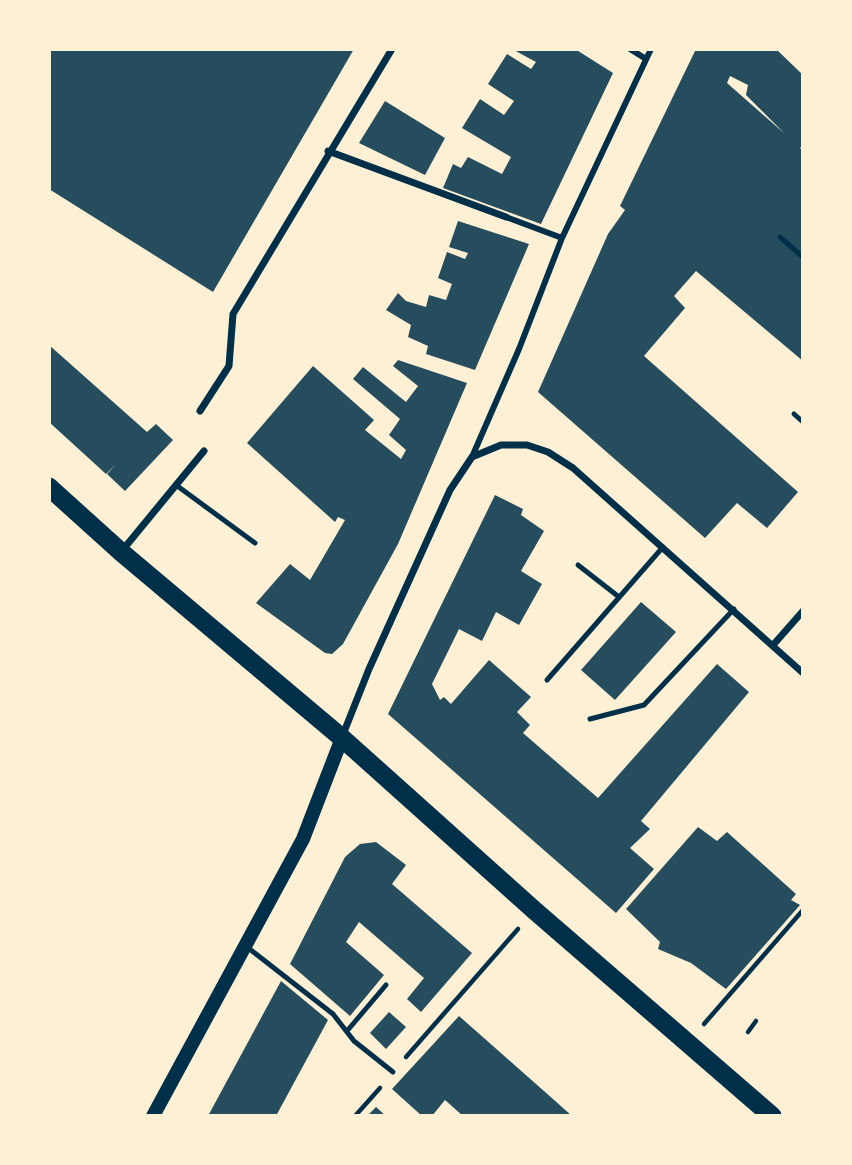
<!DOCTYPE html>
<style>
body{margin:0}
#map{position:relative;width:852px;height:1165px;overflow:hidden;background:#fdf0d5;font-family:Quicksand,sans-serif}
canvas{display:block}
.frame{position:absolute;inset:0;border:51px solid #fdf0d5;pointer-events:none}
</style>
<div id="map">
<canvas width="852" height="1165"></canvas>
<div class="frame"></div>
</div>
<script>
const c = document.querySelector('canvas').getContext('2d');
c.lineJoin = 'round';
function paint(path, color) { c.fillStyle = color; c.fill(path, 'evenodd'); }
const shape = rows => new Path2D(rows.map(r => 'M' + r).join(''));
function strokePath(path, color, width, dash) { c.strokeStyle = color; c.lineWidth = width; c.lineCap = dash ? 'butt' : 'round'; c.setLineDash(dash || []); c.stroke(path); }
const building = shape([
 [49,49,354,49,213,292,49,189],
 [512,49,575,49,613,73,541,224,443,188,453,164,461,168,468,157,502,174,511,157,462,128,480,99,504,115,514,101,488,84,507,54,531,69,536,62],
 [696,49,776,49,803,75,803,145,800,148,803,151,803,361,696,271,674,296,685,308,644,356,798,492,767,528,737,503,705,538,538,392,608,234,625,210,620,206],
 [730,76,748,85,746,95,785,134,727,83],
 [385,101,445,138,425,175,359,143],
 [458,221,529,244,475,370,426,354,428,346,408,337,411,325,386,310,398,293,406,301,426,307,429,295,446,300,452,284,438,278,447,252,465,259,468,253,449,247],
 [49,345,147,432,156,424,173,440,125,491,107,474,116,464,106,474,49,422],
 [398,360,467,383,398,544,343,644,332,654,325,653,256,603,290,564,310,580,345,520,338,517,335,522,247,443,313,366,374,420,365,430,401,459,406,450,389,435,400,419,353,379,363,367,406,402,418,386,393,366],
 [495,495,523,509,521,515,544,531,521,571,542,584,519,625,496,612,482,641,459,629,432,684,440,700,444,697,451,704,489,660,531,697,517,712,530,725,523,733,598,798,717,664,749,692,641,821,650,829,630,848,654,869,616,913,388,714],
 [641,602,676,632,615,700,581,670],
 [698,827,717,841,727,832,796,894,791,900,800,905,726,989,691,963,658,949,660,942,626,909],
 [376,842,406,865,392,884,472,953,421,1012,407,999,424,978,359,922,346,942,384,975,350,1016,290,964,345,857,360,844],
 [281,981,328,1020,276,1116,208,1116],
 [389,1012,406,1027,386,1049,370,1033],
 [459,1016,553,1099,572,1116,463,1116,445,1100,432,1116,422,1116,392,1089],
 [376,1107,386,1116,367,1116]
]);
const path = shape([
 [704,1024,803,910],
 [748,1032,756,1021],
 [406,1057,518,929],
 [355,1116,380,1088]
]);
const service = shape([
 [780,237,803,257],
 [794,414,803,422],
 [176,485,255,543],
 [578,565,619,597],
 [547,680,663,547],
 [590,719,644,705,734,609],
 [247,947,333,1014,354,1041,393,1072],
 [347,1031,386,985]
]);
const pedestrian = shape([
 [630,49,646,59],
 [506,217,562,238],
 [472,457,519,349,562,238,651,49]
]);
const minor = shape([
 [328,151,506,217],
 [200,411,229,366,233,314,392,49],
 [121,552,204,451],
 [774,644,803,611],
 [342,737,369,669,450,490,472,457,501,445,527,445,548,452,573,468,803,673]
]);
const secondary = shape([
 [153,1116,303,839,342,738]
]);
const trunk = shape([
 [49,487,121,552,342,738,534,910,772,1116]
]);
paint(building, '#264d5e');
strokePath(path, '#003049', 4.5);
strokePath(service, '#003049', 5);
strokePath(pedestrian, '#003049', 6);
strokePath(minor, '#003049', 7);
strokePath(secondary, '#003049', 14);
strokePath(trunk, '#003049', 19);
</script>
